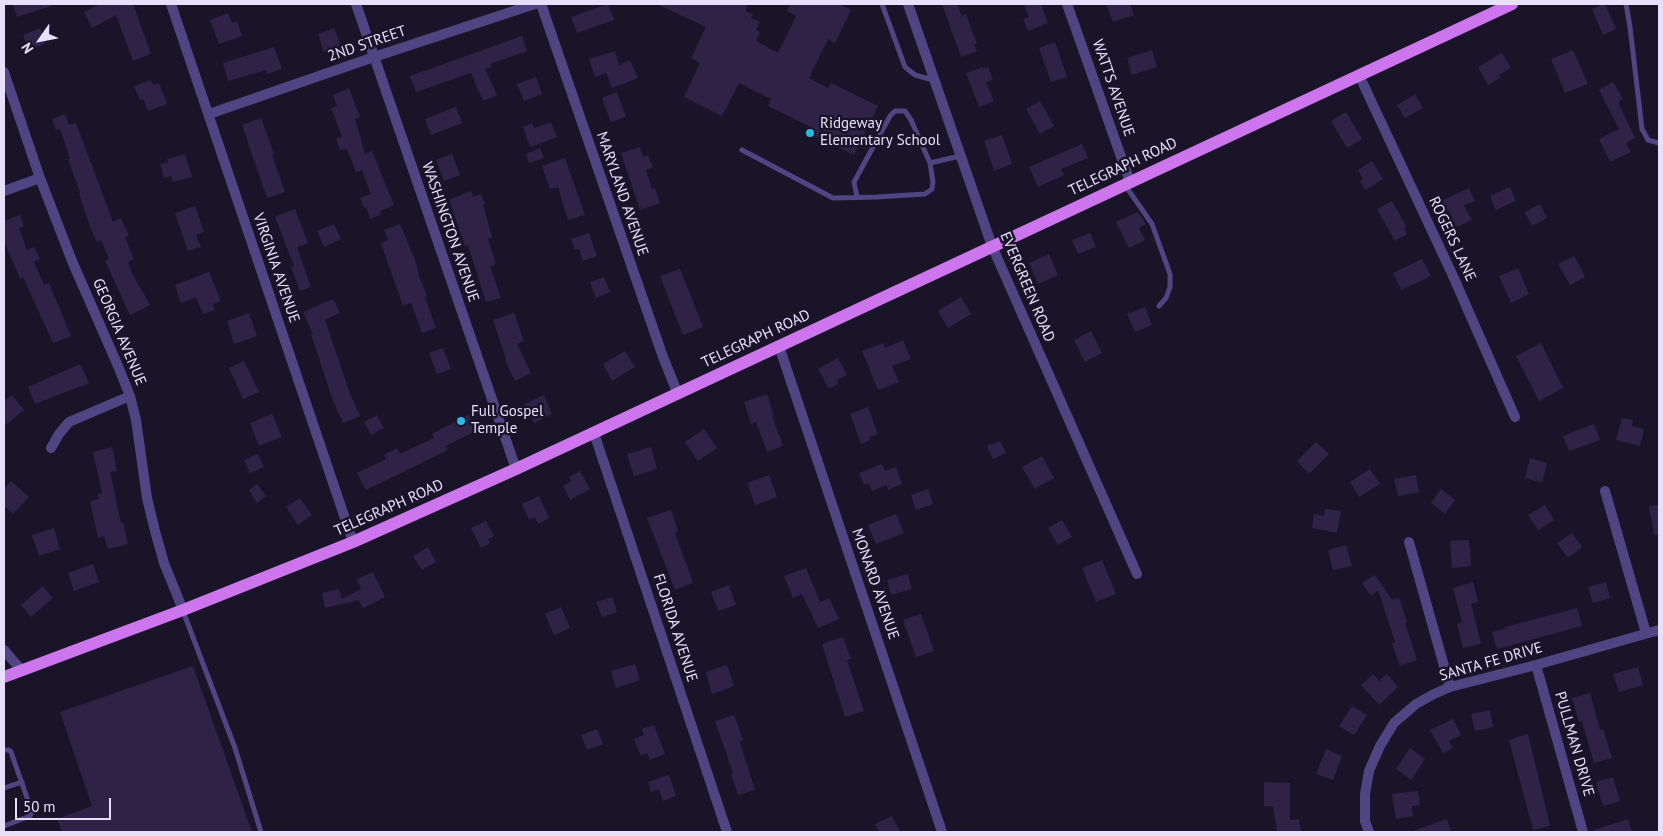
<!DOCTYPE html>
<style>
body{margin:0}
#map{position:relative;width:1663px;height:836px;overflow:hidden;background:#1a1429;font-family:"PT Sans",sans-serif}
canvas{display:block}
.frame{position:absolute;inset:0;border:5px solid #e6e0fb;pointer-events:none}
.north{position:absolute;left:15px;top:15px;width:50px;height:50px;-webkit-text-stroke:4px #1a1429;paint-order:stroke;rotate:237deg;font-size:14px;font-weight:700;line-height:20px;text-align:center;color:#e6e0fb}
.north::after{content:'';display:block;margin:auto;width:18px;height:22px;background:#e6e0fb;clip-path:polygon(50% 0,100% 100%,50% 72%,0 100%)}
.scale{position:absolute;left:15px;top:798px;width:96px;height:22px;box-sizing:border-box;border:2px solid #e6e0fb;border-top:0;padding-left:6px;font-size:15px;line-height:18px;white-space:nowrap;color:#e6e0fb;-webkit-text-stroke:4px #1a1429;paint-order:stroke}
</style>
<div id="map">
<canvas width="1663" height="836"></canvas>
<div class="frame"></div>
<div class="north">N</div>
<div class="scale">50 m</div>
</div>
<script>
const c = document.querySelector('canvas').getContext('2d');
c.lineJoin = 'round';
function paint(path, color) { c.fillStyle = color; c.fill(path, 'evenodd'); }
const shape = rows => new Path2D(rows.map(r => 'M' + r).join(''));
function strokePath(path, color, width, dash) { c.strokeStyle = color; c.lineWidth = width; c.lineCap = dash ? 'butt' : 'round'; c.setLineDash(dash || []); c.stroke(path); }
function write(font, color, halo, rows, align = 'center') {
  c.font = font + ' "PT Sans",sans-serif'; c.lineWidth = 5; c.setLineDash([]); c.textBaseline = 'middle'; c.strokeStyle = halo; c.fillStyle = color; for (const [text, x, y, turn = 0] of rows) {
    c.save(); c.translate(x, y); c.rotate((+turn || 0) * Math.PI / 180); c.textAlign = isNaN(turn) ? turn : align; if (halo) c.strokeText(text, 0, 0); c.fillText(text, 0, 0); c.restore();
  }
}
const building = shape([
 [13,4,50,4,51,6,17,17],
 [100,4,133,4,151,54,133,61,116,15,92,28,84,12],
 [608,4,614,20,577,33,571,17],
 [657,4,748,4,745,11,753,14,751,18,760,22,756,30,760,32,756,41,778,53,796,16,787,11,790,4,839,4,851,10,835,43,828,39,809,78,828,88,831,83,878,106,854,155,807,132,809,126,768,106,771,99,739,83,722,116,684,97,700,63,691,58,706,27],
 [942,4,957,4,962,16,966,14,977,44,974,44,977,51,961,57],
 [1024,4,1041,4,1048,23,1028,31,1023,19,1029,17],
 [1106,4,1130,4,1134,15,1113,22],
 [1603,4,1605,4,1616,29,1603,35,1592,9],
 [228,13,232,23,237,21,242,36,219,44,210,20],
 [40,28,46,43,29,50,23,35],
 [334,28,341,47,324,52,318,34],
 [522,36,527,51,490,64,491,67,485,69,497,95,483,101,471,73,416,92,410,76],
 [1055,42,1067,77,1051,82,1039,48],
 [274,47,282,69,267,74,266,70,228,81,223,63],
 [1152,50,1157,67,1132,75,1127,58],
 [1573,50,1588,84,1565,93,1551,59],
 [615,51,619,65,630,60,638,78,612,88,606,73,595,77,589,59],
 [1502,53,1511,68,1499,75,1500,78,1488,85,1478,67],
 [983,67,983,69,988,67,993,80,986,82,994,101,979,107,966,73],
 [536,77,542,94,524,101,517,84],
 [151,80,153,85,159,83,167,104,148,111,143,99,140,100,134,86],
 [1613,82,1623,99,1618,102,1635,138,1626,143,1631,152,1610,162,1599,139,1619,129,1599,90],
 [349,88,360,117,355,119,365,154,372,151,394,205,380,211,381,214,370,219,366,207,364,208,360,198,371,194,362,170,356,172,347,149,340,150,336,138,342,137,331,108,337,106,333,95],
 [617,92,626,117,611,122,602,98],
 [1415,94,1423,108,1405,118,1397,105],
 [1040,101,1054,126,1040,134,1026,109],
 [456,107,462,123,431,135,425,119],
 [1346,112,1362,139,1347,148,1331,121],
 [65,114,69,125,76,123,113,222,121,218,129,236,125,237,134,259,128,262,132,273,150,305,130,315,105,261,109,259,101,240,97,242,90,227,79,194,80,193,68,159,70,159,60,129,56,130,52,119],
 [261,118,274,154,272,155,285,192,267,198,242,125],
 [551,122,557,137,530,147,523,127,532,123,534,128],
 [1002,135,1012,164,994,171,984,141],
 [1082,144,1088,158,1061,169,1064,175,1038,187,1029,167],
 [640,147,643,157,648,155,653,167,646,170,652,189,655,188,660,203,640,210,621,153],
 [540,148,544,158,529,163,526,154],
 [185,154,192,177,173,182,171,176,164,178,160,164,168,162,167,159],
 [452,154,460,175,444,181,436,160],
 [565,158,585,215,568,220,558,187,550,189,542,166],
 [1372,161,1383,179,1365,190,1360,181,1363,179,1358,170],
 [1510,187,1516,201,1496,210,1490,196],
 [1469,188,1475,201,1464,205,1472,220,1457,227,1448,210,1446,211,1441,201],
 [471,191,473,197,481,194,485,204,483,205,492,237,488,239,496,264,490,266,501,298,486,302,468,245,465,246,449,200],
 [1392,201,1406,226,1404,228,1407,234,1395,241,1377,209],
 [1540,204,1547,218,1532,226,1525,212],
 [195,206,204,232,196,235,201,247,188,251,175,213],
 [295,209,308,243,297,247,311,287,300,291,291,267,294,266,275,217],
 [1138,212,1146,224,1139,228,1145,240,1129,248,1116,222],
 [20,215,24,226,19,228,27,250,34,247,40,259,34,262,44,285,49,283,71,336,53,343,23,277,20,279,4,241,4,221],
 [334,224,341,239,324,247,317,231],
 [400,224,415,260,419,274,418,274,427,296,425,297,436,328,422,333,411,303,403,306,381,243,388,240,384,230],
 [589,233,597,256,583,261,579,249,575,250,571,239],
 [1090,233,1096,247,1078,254,1072,240],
 [1049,254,1058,275,1038,284,1029,263],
 [1574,256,1585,277,1570,285,1558,264],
 [1422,259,1431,276,1401,290,1393,273],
 [1518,268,1529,294,1511,303,1499,276],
 [680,269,703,327,683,335,660,276],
 [209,272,221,301,213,304,215,310,203,314,196,297,181,303,175,285],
 [604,277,610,292,596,298,590,282],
 [961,297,971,314,948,328,938,311],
 [333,299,340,313,325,320,350,394,360,416,343,423,333,401,311,334,313,334,303,312],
 [1145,307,1152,325,1135,332,1127,314],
 [249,313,257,336,234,344,227,321],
 [514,313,524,341,517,344,531,373,515,381,505,360,506,359,493,320],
 [1091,331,1102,353,1085,362,1074,340],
 [903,340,911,359,892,366,899,382,878,390,862,351,883,343,885,348],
 [1541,343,1563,388,1539,401,1516,356],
 [443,348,451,369,437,374,429,353],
 [625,351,635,367,612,381,603,364],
 [838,358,847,375,837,380,839,383,829,389,818,369],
 [244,361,259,392,243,399,229,368],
 [80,364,89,383,35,404,28,387],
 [767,394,774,416,772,416,783,446,767,452,756,422,751,424,744,402],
 [12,395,24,410,4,426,4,402],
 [544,395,552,414,534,423,525,404],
 [868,407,878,434,869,437,870,440,861,444,850,414],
 [272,414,282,437,259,446,250,423],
 [377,415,384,428,371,435,364,422],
 [468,415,477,430,446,446,448,450,366,490,357,473,386,459,384,455,397,448,400,454,434,438,432,434],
 [1622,418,1633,420,1632,426,1644,429,1640,446,1616,440],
 [1594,424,1600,440,1569,451,1563,436],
 [704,429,717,448,698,461,685,442],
 [1000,441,1006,453,993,459,987,446],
 [1316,442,1329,454,1309,474,1297,461],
 [112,447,117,471,110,472,121,523,123,523,128,544,108,549,104,536,98,538,90,501,99,499,98,494,102,493,93,452],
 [651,447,657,469,634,476,627,454],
 [258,454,264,467,250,473,244,460],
 [1042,456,1054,478,1035,489,1022,467],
 [1530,458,1547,463,1542,483,1525,478],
 [882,464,885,471,896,467,902,484,888,490,887,485,872,491,869,483,864,485,859,473],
 [1370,469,1380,484,1359,497,1350,482],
 [580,471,590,489,570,500,563,486,571,481,569,477],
 [769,475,777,497,755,505,747,483],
 [1416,475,1419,492,1398,496,1394,479],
 [11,481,29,497,13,514,4,506,4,489],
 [257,484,266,496,257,503,249,490],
 [928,489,933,504,916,510,911,495],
 [1441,489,1455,500,1445,514,1431,503],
 [539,496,549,518,538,524,535,517,529,520,522,504],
 [300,498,312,515,298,525,286,507],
 [1545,505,1554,520,1538,530,1528,515],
 [1659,505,1659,534,1654,535,1649,506],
 [1325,509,1341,511,1337,533,1312,528,1314,514,1324,516],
 [671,510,678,531,675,533,693,583,675,590,647,518],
 [896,514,904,533,876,544,868,525],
 [1062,520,1072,537,1058,545,1048,528],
 [486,521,494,536,488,539,490,543,481,548,471,528],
 [54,528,60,549,39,556,32,535],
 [1572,533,1582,547,1568,558,1557,543],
 [1469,540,1471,566,1452,568,1450,541],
 [1346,545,1352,566,1333,570,1328,550],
 [428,547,436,562,422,570,413,556],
 [1102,560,1116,594,1096,602,1082,568],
 [93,564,99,582,74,591,68,573],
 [806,568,820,602,829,598,839,619,818,628,802,594,793,598,784,576],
 [373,572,385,597,363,608,359,600,325,608,322,593,339,589,342,599,361,589,357,579],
 [908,574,912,589,891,595,887,580],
 [1375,575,1392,600,1399,598,1407,622,1405,623,1417,660,1400,666,1392,643,1395,642,1378,590,1371,596,1362,583],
 [1473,582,1478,602,1471,604,1481,644,1463,648,1457,624,1462,622,1453,588],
 [1606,582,1610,598,1593,603,1588,587],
 [729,585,736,605,718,611,711,592],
 [43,586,53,598,31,617,21,605],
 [612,597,617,612,602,617,596,602],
 [561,607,570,628,554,635,545,614],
 [1577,608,1582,626,1497,649,1492,632,1505,629,1505,627],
 [921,614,934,651,916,657,903,620],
 [843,637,851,659,847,660,864,711,845,717,822,644],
 [635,664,640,680,616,688,611,671],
 [727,665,734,686,712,694,706,672],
 [193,666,252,832,62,832,57,819,92,806,60,712],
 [1638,667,1643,685,1619,692,1613,674],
 [1373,674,1379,681,1387,674,1398,687,1379,705,1361,685],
 [1590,693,1600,730,1603,729,1612,758,1594,763,1582,721,1579,722,1572,698],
 [1352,706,1367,715,1354,735,1339,726],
 [1490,710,1493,727,1475,731,1471,714],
 [734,715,743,740,740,742,755,790,738,795,731,774,733,773,715,721],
 [1453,719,1461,735,1449,741,1453,748,1443,753,1430,730],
 [654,725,665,754,650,760,647,753,641,756,634,739,644,735,642,729],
 [597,729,603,744,587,750,581,735],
 [1528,734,1550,826,1533,830,1509,740],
 [1410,748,1425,759,1411,780,1396,769],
 [1326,749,1342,756,1333,780,1316,774],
 [669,775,676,796,663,801,659,789,651,792,648,782],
 [1613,777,1620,801,1603,806,1596,782],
 [1264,782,1290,783,1290,820,1299,819,1301,832,1277,832,1273,806,1264,806],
 [1418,791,1420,805,1412,806,1413,816,1396,819,1392,794],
 [892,816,900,832,879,832,875,824],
 [1447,819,1451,832,1415,832,1415,830],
 [1628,819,1632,832,1594,832,1594,830]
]);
const lane = shape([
 [882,4,905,67,915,75,933,80],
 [1626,4,1630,27,1642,129,1648,140,1659,143],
 [742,150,833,198,877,197,925,194,932,189,933,182,930,163,911,120,905,111,895,111,890,116,854,182,857,197],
 [930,163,960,156],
 [1125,185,1152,224,1170,274,1170,287,1166,298,1159,306],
 [183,611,235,748,261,832],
 [4,750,9,750,11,752,32,812,30,816,4,826],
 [4,788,22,782]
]);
const street = shape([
 [171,4,353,542],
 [356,4,516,469],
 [541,4,663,357,678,394],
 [908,4,992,246,1137,574],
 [1067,4,1130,182],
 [4,72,40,178,72,261,118,366,130,396,136,420,147,498,155,531,164,563,183,610],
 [1359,75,1453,276,1515,417],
 [209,114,374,57,535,4],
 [4,191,40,178],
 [779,346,942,832],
 [594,433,727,832],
 [51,448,59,434,69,422,130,396],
 [1605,491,1646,633],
 [1409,542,1450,687],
 [4,650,22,671],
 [1536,665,1583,832],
 [1369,832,1365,821,1365,794,1369,771,1380,746,1394,723,1416,704,1434,694,1450,687,1536,665,1659,630]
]);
const primary = shape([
 [4,677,183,610,353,542,516,469,1512,4]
]);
const markers = [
 [810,133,5,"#24bce3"],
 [461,421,5,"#24bce3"]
];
const streetNames = [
 ["2ND STREET",367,44,-19],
 ["WATTS AVENUE",1113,88,71],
 ["TELEGRAPH ROAD",1123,167,-25],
 ["MARYLAND AVENUE",622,194,71],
 ["WASHINGTON AVENUE",450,232,71],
 ["ROGERS LANE",1452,239,65],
 ["VIRGINIA AVENUE",276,268,71],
 ["EVERGREEN ROAD",1027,287,67],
 ["GEORGIA AVENUE",119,332,67],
 ["TELEGRAPH ROAD",756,339,-25],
 ["TELEGRAPH ROAD",389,508,-24],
 ["MONARD AVENUE",875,584,71],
 ["FLORIDA AVENUE",675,628,72],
 ["SANTA FE DRIVE",1491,662,-16],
 ["PULLMAN DRIVE",1574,744,74]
];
const poiNames = [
 ["Ridgeway",820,124],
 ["Elementary School",820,141],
 ["Full Gospel",471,412],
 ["Temple",471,429]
];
paint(building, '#2e2347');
strokePath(lane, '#4e4582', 5);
strokePath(street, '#4e4582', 10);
strokePath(primary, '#cd75ed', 12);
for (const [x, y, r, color] of markers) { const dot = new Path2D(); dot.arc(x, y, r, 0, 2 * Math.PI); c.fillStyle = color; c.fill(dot); strokePath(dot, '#1a1429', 2); }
write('15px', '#e6e0fb', '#1a1429', streetNames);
write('15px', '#e6e0fb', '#1a1429', poiNames, 'left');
</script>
